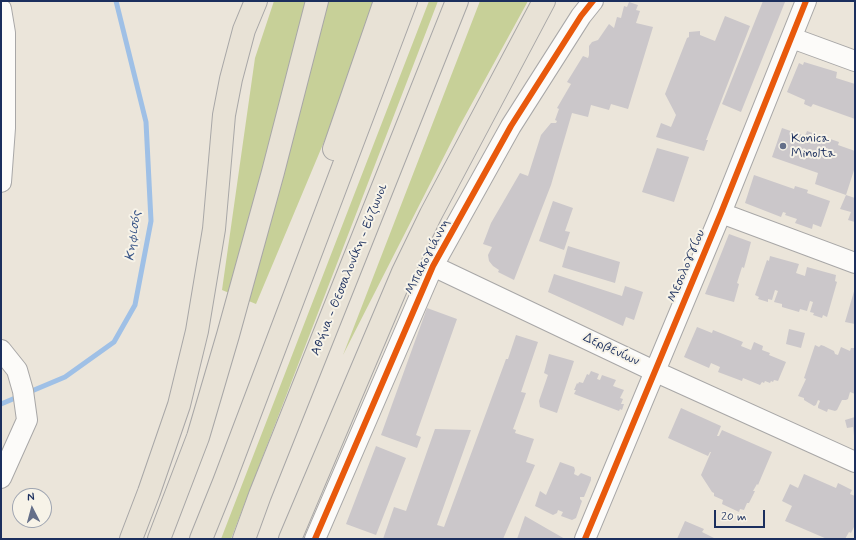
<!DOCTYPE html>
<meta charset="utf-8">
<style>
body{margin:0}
#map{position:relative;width:856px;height:540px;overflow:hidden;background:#ebe5da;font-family:Mynerve,sans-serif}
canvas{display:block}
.frame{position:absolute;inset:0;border:2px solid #1b2f5e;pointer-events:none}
.north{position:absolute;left:12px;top:488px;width:40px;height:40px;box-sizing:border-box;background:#f7f3e8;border:1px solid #9fa5b1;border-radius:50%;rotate:354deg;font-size:11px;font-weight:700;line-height:16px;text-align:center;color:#1b2f5e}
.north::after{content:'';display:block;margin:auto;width:14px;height:18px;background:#646f89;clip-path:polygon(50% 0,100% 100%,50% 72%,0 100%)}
.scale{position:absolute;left:714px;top:510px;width:51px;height:18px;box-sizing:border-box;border:2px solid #1b2f5e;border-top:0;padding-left:5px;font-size:12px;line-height:14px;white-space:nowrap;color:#1b2f5e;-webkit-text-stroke:3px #f7f3e8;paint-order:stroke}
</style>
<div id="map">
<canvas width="856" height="540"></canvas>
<div class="frame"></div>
<div class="north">N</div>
<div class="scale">20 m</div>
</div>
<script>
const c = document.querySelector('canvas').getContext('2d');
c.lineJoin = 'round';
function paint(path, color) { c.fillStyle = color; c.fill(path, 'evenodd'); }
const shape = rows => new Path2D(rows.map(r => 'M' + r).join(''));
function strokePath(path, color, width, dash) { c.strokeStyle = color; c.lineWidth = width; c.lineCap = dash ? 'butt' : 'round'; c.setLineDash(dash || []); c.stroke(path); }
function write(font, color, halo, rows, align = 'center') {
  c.font = font + ' Mynerve,sans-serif'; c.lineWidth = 4; c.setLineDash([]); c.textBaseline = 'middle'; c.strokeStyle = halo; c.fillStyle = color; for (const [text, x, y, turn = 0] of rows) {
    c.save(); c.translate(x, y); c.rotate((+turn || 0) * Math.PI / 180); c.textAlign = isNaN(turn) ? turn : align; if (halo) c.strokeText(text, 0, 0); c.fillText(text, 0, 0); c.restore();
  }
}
const green = shape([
 [274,1,383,1,256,304,222,290,255,58],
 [429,1,438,1,231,539,221,539],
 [480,1,528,1,459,127,343,355]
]);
const stream = shape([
 [27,393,65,377,114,342,135,305,151,221,146,122,116,1],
 [1,404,20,396]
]);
const building = shape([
 [763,1,785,2,741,112,722,104],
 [629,2,638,5,636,10,640,11,636,23,653,27,628,109,611,104,609,110,591,105,588,117,572,113,551,185,514,280,498,272,499,270,493,266,489,261,488,255,492,247,483,244,491,223,520,173,528,176,541,135,551,123,556,123,557,121,555,120,559,109,557,108,571,84,567,82,583,56,588,58,589,55,589,46,592,42,598,40,609,24,614,28,617,17,621,18,624,6,627,7],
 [725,16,750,26,706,140,708,140,704,151,656,137,661,123,671,127,676,115,665,94,687,38,689,37,689,32,700,31,700,35,715,41],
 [804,62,837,72,836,78,855,84,855,119,813,104,811,107,804,104,805,100,787,92,799,63,803,65],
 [782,128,805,136,807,131,839,142,838,145,855,151,855,167,846,195,855,198,855,222,848,220,851,212,840,209,846,195,815,184,818,173,772,157],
 [657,148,689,157,674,202,642,192],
 [754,175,794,189,795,186,808,190,807,193,830,201,821,227,813,224,812,229,795,223,797,219,785,215,786,213,783,212,781,217,745,203],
 [553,201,573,208,565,231,570,232,564,250,539,241],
 [729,234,751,242,744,268,742,267,737,283,739,284,734,302,705,294],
 [568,246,620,262,615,283,562,267],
 [770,256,799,264,796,273,805,276,807,267,836,275,835,281,837,282,827,317,823,315,822,318,813,315,814,313,810,312,813,302,810,301,807,311,800,309,799,312,782,307,782,304,774,302,778,291,775,290,772,300,768,299,768,302,758,299,759,297,755,295,767,260,769,261],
 [554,274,622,296,625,286,643,292,634,320,626,317,623,326,548,292],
 [855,288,855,324,845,322],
 [427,308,457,319,416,435,421,437,417,448,381,435],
 [697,327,712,333,713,330,743,342,741,346,751,350,754,342,763,346,762,350,770,353,769,355,786,362,778,381,774,380,773,382,771,381,770,383,765,381,764,383,762,382,760,385,743,378,742,381,718,372,720,367,711,363,709,368,684,357],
 [789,329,805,333,801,348,786,344],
 [516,335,538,342,521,392,526,393,513,429,516,430,515,433,534,439,526,462,535,465,503,539,383,539,394,507,406,511,435,429,471,430,437,525,444,527,506,359,508,359],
 [815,345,819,347,821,345,824,346,834,351,835,354,838,355,841,347,850,351,851,348,855,348,855,394,850,392,848,399,846,400,842,400,837,410,835,411,828,409,827,412,818,408,818,406,820,401,818,400,816,405,814,406,804,400,804,398,798,396,806,379,804,378],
 [549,354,574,361,557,413,540,407,539,401,548,375,544,373],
 [591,371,599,374,597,379,600,380,602,375,616,380,613,386,624,390,620,398,623,399,621,404,624,404,622,410,620,409,619,411,574,394,576,390,574,390,577,383,578,384,579,382,583,383,587,374,589,375],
 [681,408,721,426,717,436,719,436,722,430,772,452,758,485,757,484,753,491,755,491,749,503,747,503,744,510,740,509,739,512,722,504,723,500,714,496,714,493,712,492,701,475,711,452,710,452,708,456,668,438],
 [855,417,855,435,854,436,853,427,847,428,845,420],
 [376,446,406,458,376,535,346,524],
 [560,462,574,467,575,470,574,474,578,476,581,473,591,477,591,480,584,497,580,497,580,499,582,501,576,518,572,520,561,516,563,512,558,510,557,513,553,515,535,506,540,491,546,495],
 [804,474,836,488,838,483,852,490,850,494,855,496,855,525,851,533,849,532,845,539,827,539,785,521,792,506,782,501,790,484,798,488],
 [525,516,565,539,517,539],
 [685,521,704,529,702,532,714,538,714,539,677,539]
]);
const minor = shape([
 [1,9,5,33,5,128,1,182],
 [792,38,855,61],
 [721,213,855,263],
 [433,266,654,371,855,462],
 [1,350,17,370,23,391,27,420,1,478],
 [315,539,433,266,511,126,581,16,593,1],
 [585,539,721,213,806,1]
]);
const major = shape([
 [131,539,149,492,179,405,197,331,214,229,224,115,231,79,244,30,256,1]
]);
const highway = shape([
 [334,149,385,1],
 [159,539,198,437,228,335,273,172,317,1],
 [201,539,224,482,406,1],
 [244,539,260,495,457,1],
 [290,539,403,272,431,214,544,1]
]);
const cycleway = shape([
 [315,539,433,266,511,126,581,16,593,1],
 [585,539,721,213,806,1]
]);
const markers = [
 [783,146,4,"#646f89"]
];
const poiNames = [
 ["Konica",791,139],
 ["Minolta",791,154]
];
const streetNames = [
 ["Μπακογιάννη",428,257,-63],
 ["Μεσολογγίου",687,266,-67],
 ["Αθήνα - Θεσσαλονίκη - Εύζωνοι",350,270,-68],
 ["Δερβενίων",611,350,25]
];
const waterNames = [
 ["Κηφισός",134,236,-82]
];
paint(green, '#c7d098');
strokePath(stream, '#9fc0e6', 5);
paint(building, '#cbc7ca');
strokePath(minor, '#a8a7a7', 22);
strokePath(major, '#a8a7a7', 24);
strokePath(highway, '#a8a7a7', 24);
strokePath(minor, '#fcfbf9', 20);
strokePath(major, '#e8e2d6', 22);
strokePath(highway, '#e8e2d6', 22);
strokePath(cycleway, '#e8590c', 6);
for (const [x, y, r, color] of markers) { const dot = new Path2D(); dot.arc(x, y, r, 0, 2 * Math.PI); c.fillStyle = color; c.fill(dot); strokePath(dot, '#f7f3e8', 1.5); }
write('13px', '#1b2f5e', '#f7f3e8', poiNames, 'left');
write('13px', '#1b2f5e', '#f7f3e8', streetNames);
write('italic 14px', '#395688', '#f7f3e8', waterNames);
</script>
